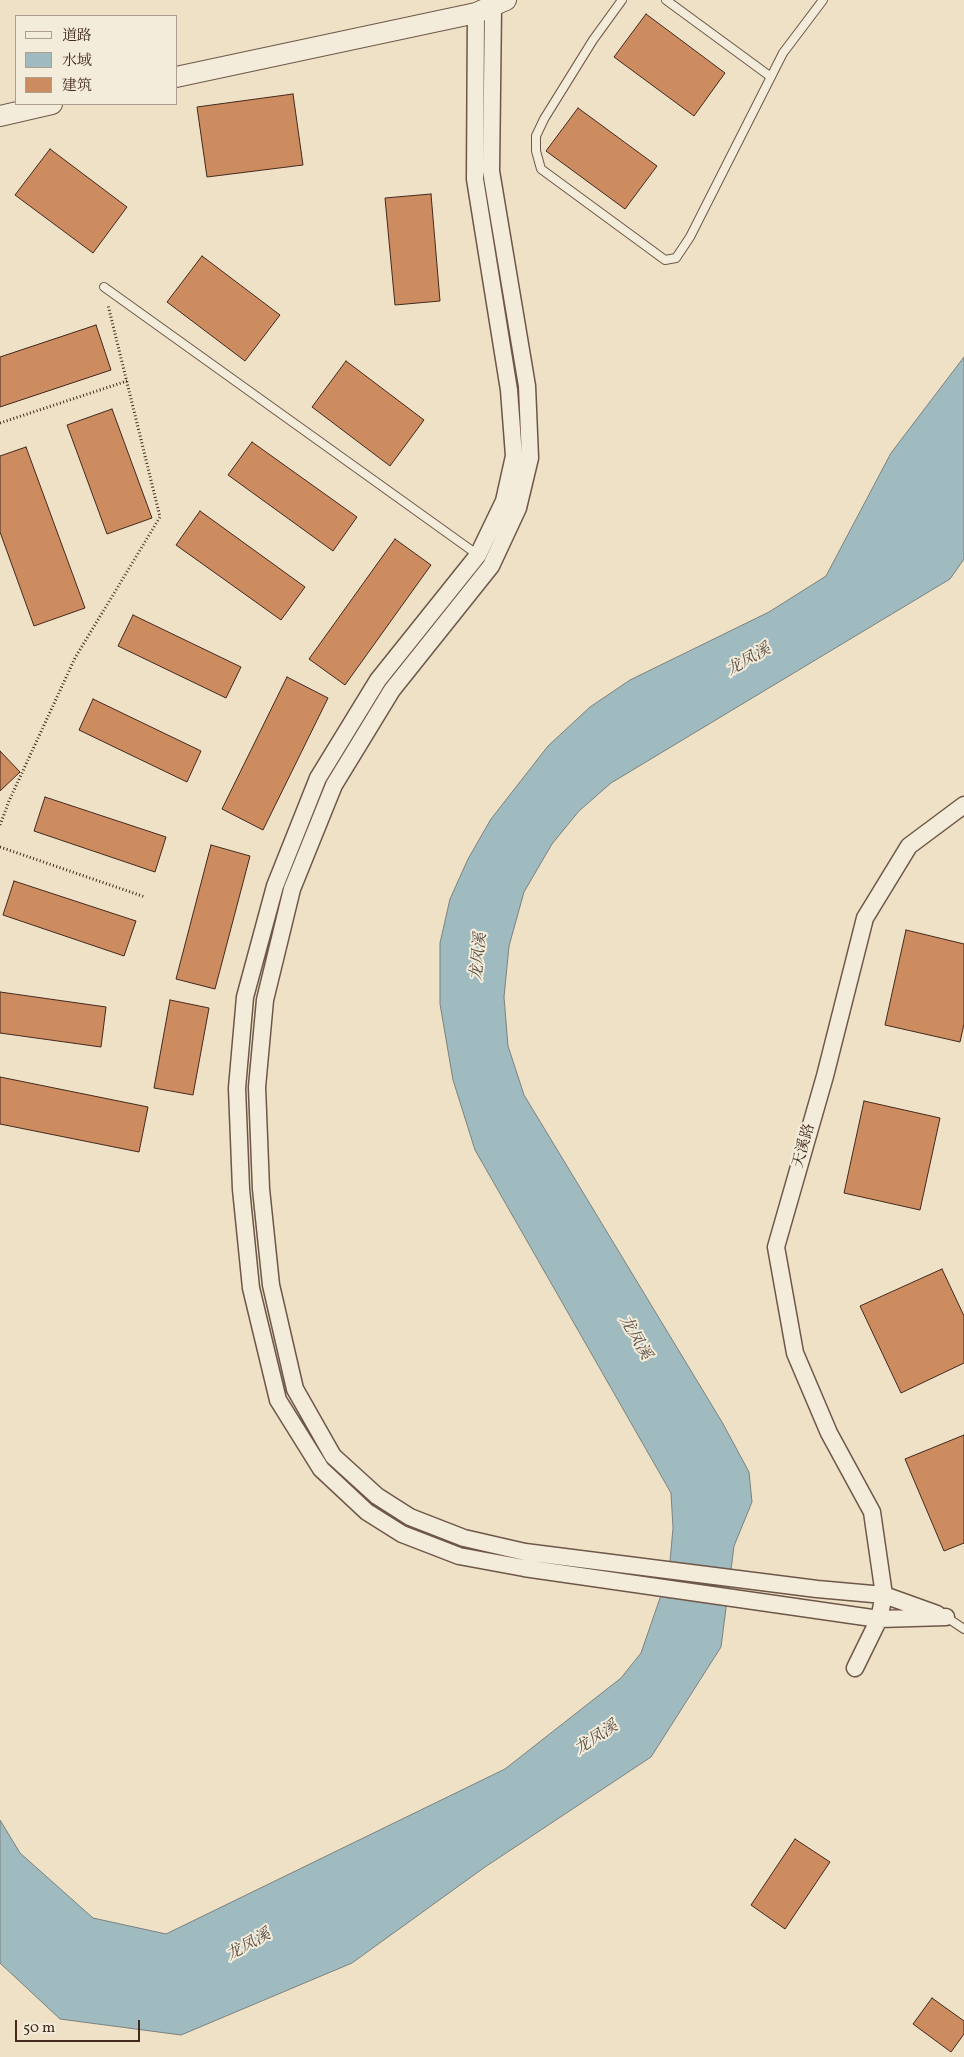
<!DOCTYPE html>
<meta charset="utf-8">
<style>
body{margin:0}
#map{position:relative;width:964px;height:2057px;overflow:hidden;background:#eee1c6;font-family:Vollkorn,"Noto Serif SC",serif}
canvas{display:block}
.legend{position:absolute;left:15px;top:15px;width:162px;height:90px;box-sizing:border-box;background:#f4ecda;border:1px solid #ad9e8f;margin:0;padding:6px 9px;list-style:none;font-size:15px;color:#43291e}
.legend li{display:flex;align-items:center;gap:10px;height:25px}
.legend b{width:25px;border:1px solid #ad9e8f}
.scale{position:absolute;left:15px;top:2020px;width:125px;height:22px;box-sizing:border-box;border:2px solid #43291e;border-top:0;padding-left:6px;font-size:15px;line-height:18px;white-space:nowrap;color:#43291e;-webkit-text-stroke:4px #f4ecda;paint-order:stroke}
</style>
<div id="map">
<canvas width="964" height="2057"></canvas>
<ul class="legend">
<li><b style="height:6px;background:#f4ecda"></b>道路</li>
<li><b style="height:14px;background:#9fbbbf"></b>水域</li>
<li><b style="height:14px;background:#cd8b60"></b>建筑</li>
</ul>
<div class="scale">50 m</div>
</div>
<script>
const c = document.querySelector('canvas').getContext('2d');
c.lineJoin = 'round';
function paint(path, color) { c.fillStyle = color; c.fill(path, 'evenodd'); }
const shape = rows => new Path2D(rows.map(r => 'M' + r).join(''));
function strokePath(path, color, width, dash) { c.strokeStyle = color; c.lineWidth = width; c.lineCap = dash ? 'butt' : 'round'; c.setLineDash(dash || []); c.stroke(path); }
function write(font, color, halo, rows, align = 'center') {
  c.font = font + ' Vollkorn,"Noto Serif SC",serif'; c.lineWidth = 4; c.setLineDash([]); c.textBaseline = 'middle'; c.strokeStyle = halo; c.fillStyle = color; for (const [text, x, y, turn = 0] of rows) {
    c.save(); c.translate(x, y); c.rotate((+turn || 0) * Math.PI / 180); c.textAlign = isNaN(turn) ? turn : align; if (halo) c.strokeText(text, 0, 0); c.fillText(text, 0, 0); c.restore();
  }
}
const water = shape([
 [964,357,964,559,950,579,611,783,579,811,552,844,524,892,509,946,504,997,508,1046,524,1095,722,1422,749,1472,752,1502,734,1546,721,1647,651,1757,485,1867,352,1963,181,2035,60,2019,0,1963,0,1820,20,1853,93,1918,166,1934,505,1769,621,1678,641,1653,669,1572,673,1528,671,1493,475,1150,453,1080,440,1004,440,943,450,899,468,859,491,819,548,746,590,707,630,680,769,612,826,576,891,453,964,357]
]);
const building = shape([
 [646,14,725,73,694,116,614,57,646,14],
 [293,94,303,165,207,177,197,107,293,94],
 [578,108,657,166,625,209,546,151,578,108],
 [50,149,127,207,93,253,15,195,50,149],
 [431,194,440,301,395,305,385,198,431,194],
 [202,256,280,315,245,361,167,302,202,256],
 [96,325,111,370,0,407,0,357,96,325],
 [346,361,424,420,390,466,312,407,346,361],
 [112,409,152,518,107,534,67,425,112,409],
 [252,442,357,517,333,551,228,475,252,442],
 [26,447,85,608,34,626,0,532,0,456,26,447],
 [200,511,305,587,281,620,176,545,200,511],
 [395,539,431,565,345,685,309,659,395,539],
 [133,615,241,667,226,698,118,646,133,615],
 [287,677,328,698,263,830,222,809,287,677],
 [93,699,201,751,187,782,79,730,93,699],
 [0,751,20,772,0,791,0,751],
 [45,797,166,837,155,872,34,831,45,797],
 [211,845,250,856,215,989,176,979,211,845],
 [14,881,136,921,124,956,3,915,14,881],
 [906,930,964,944,964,1024,960,1042,885,1025,906,930],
 [0,992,106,1007,101,1047,0,1033,0,992],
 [170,1000,209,1008,193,1095,154,1088,170,1000],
 [0,1077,148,1107,139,1152,0,1124,0,1077],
 [864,1101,940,1118,920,1210,844,1193,864,1101],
 [942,1269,964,1316,964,1363,901,1393,860,1306,942,1269],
 [964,1435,964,1543,944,1551,905,1459,964,1435],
 [795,1839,830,1862,785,1929,751,1905,795,1839],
 [932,1998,964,2021,964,2034,951,2052,913,2024,932,1998]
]);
const path = shape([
 [0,423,127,381],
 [0,825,9,801,75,658,160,517,108,305],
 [0,847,145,897]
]);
const service = shape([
 [622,0,593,40,544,119,536,136,536,151,541,169,665,260,676,258,690,237,783,53,823,0],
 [666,0,771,77],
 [104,287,478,555],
 [946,1617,964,1629]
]);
const minor = shape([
 [493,7,491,171,527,386,530,458,518,508,491,566,392,690,334,785,292,889,265,1000,257,1087,261,1189,271,1285,295,1389,333,1456,377,1496,410,1517,464,1538,525,1552,817,1589,884,1595,937,1614],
 [476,13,475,179,509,390,514,456,504,501,478,555,378,680,318,778,275,886,245,997,237,1088,241,1189,251,1288,278,1400,321,1469,367,1512,402,1534,459,1556,524,1568,879,1619,946,1617],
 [855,1668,879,1619,884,1595,872,1512,829,1433,795,1353,776,1247,825,1076,865,918,909,846,964,805]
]);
const tertiary = shape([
 [176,77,476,13,506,0],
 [0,116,52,104]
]);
const streetNames = [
 ["天溪路",805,1146,-74]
];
const waterNames = [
 ["龙凤溪",749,661,-30],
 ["龙凤溪",480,957,-84],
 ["龙凤溪",634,1338,60],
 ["龙凤溪",597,1739,-33],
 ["龙凤溪",249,1946,-29]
];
paint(water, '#9fbbbf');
strokePath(water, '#7a817f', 1);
paint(building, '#cd8b60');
strokePath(building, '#43291e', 1);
strokePath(service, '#6e5748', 10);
strokePath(minor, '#6e5748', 19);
strokePath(tertiary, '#6e5748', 22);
strokePath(path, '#43291e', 3, [1, 2.5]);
strokePath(service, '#f4ecda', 8);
strokePath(minor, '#f4ecda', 16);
strokePath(tertiary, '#f4ecda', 20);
write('15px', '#43291e', '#f4ecda', streetNames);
write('italic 16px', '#5a4e46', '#f4ecda', waterNames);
</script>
